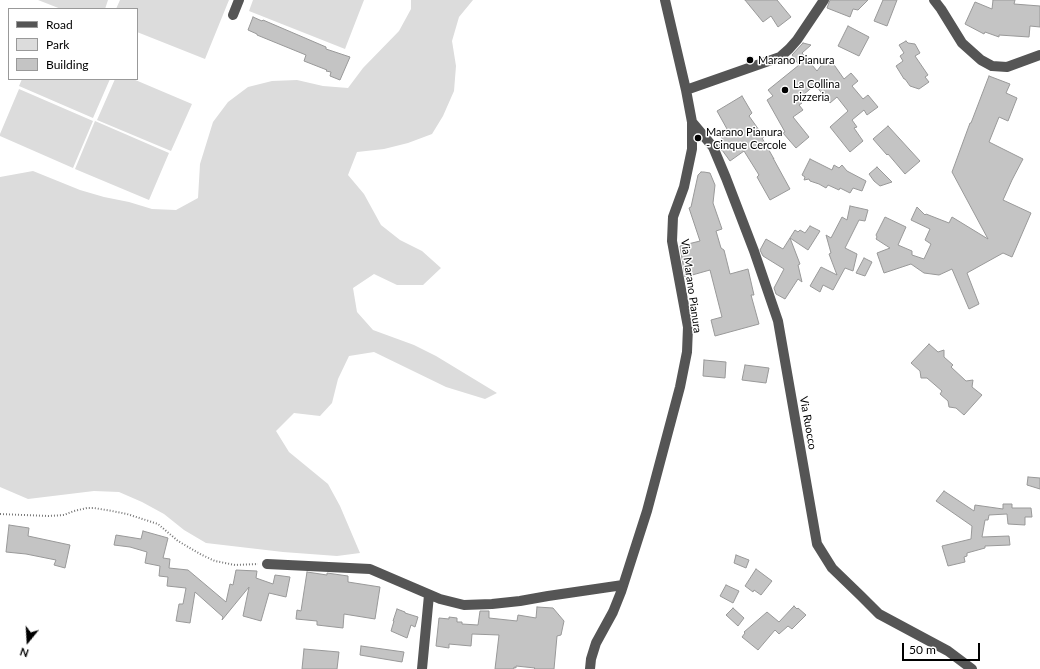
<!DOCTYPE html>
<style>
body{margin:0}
#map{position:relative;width:1040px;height:669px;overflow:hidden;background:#fff;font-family:Lato,sans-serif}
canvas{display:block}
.legend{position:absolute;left:8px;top:8px;width:130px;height:72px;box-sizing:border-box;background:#fff;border:1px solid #999;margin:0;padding:5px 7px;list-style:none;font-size:12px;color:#000}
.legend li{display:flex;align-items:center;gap:8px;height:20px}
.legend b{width:20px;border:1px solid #999}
.north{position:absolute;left:8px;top:621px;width:40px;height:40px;-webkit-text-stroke:3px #fff;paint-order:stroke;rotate:198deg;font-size:11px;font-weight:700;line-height:16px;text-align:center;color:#000}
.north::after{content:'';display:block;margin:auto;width:14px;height:18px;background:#000;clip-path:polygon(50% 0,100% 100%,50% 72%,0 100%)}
.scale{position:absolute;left:902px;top:643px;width:78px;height:18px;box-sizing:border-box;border:2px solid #000;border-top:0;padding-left:5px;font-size:12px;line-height:14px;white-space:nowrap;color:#000;-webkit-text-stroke:3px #fff;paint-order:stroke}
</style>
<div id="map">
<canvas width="1040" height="669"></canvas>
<ul class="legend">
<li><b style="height:5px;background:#555"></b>Road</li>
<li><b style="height:11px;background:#dcdcdc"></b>Park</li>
<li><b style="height:11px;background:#c4c4c4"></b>Building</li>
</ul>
<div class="north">N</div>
<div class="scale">50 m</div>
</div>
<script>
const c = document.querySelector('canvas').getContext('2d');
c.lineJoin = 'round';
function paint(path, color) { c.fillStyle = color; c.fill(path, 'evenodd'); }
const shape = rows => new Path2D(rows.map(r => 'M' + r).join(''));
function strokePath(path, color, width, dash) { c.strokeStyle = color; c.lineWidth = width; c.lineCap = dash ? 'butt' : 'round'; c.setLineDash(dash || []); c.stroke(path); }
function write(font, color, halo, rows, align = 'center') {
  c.font = font + ' Lato,sans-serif'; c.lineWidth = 3; c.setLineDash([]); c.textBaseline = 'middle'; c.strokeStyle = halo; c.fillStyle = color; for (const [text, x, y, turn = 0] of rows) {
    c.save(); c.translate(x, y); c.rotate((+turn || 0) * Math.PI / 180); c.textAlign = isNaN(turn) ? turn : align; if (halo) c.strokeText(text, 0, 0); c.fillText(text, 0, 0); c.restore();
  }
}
const green = shape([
 [38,0,108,0,105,9,61,9],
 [120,0,229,0,205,59,137,32,137,9,116,9],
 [253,0,364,0,345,49,249,11],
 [411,0,473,0,459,17,452,41,456,66,454,91,443,116,432,134,408,143,384,149,357,152,348,175,364,194,381,225,400,240,422,251,441,268,423,285,397,285,374,274,353,288,357,312,373,330,414,345,436,356,497,393,485,399,446,387,374,352,349,356,338,379,332,403,320,416,294,413,276,431,289,452,328,484,340,506,360,553,337,556,283,552,206,543,184,530,164,514,142,502,119,492,94,491,28,499,0,487,0,177,33,171,80,190,104,197,129,202,152,209,176,210,198,198,200,164,213,122,228,102,248,87,272,81,297,80,323,86,348,88,363,68,399,31,411,9],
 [22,79,110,79,93,118,19,86],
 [115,79,133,79,192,104,171,151,97,120],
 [19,89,93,121,73,168,0,136,0,134],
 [95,121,169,153,149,200,75,169]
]);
const building = shape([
 [745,0,777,0,791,17,778,27,771,16,763,22,745,0],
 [830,0,868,0,858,10,853,9,850,17,827,8,830,0],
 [883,0,897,0,887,26,874,21,883,0],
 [993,0,1015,0,1014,4,1040,6,1040,27,1030,26,1029,37,999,35,999,37,985,32,984,34,965,24,975,2,992,9,993,0],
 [253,17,262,21,263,20,326,47,326,49,350,57,340,80,330,76,331,72,326,71,327,70,304,61,306,55,257,35,257,34,248,30,253,17],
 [848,26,869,37,859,56,838,46,848,26],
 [906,41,908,43,915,44,920,53,915,56,928,75,925,77,929,82,919,89,910,86,905,79,904,79,896,66,903,61,900,56,904,53,899,45,906,41],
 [803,43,811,45,802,53,817,71,826,59,830,59,844,79,851,73,858,81,852,86,863,99,868,95,878,107,867,115,864,110,852,120,857,127,854,128,863,141,850,152,830,127,848,111,837,97,830,103,815,85,798,99,802,103,799,105,803,110,793,117,809,137,796,148,783,133,785,132,767,100,773,96,768,90,799,65,792,55,803,43],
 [989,76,1010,84,1006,93,1017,98,1008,121,999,117,989,142,1023,159,1012,180,1003,200,1031,213,1012,257,1003,253,967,273,979,304,969,309,952,269,939,275,924,273,911,264,884,273,877,253,890,248,876,239,877,237,876,235,885,217,906,227,898,245,912,251,912,255,924,259,931,244,925,240,930,229,911,220,917,207,925,215,926,214,949,223,952,217,988,239,952,172,970,123,971,123,989,76],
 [742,96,752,113,749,116,764,137,762,138,774,159,773,158,790,189,770,200,757,177,759,175,744,151,730,161,722,150,722,151,719,144,723,140,720,135,726,131,725,130,727,129,717,111,742,96],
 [888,126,920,161,905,174,888,154,887,155,873,139,888,126],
 [810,159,832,170,834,165,839,168,842,165,847,171,866,181,862,191,853,188,850,193,840,188,839,190,828,185,826,188,819,184,810,181,809,179,804,180,805,177,802,175,810,159],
 [877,167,892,182,880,186,874,181,869,174,877,167],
 [701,172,704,172,710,173,715,185,713,203,722,229,716,231,721,248,724,250,730,274,748,269,754,295,751,295,759,324,715,336,711,320,722,317,710,270,685,277,680,246,700,241,689,208,691,207,698,175,701,172],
 [850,206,868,210,865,221,859,220,845,248,857,254,853,271,845,268,833,290,823,285,820,292,810,286,821,267,837,275,829,254,831,253,826,235,831,238,842,217,847,220,850,206],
 [810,226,820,231,808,250,790,238,800,264,798,265,802,282,798,279,785,299,776,294,774,288,784,269,763,256,760,250,766,239,783,249,795,230,798,232,800,230,805,233,810,226],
 [864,258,872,262,865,276,856,273,864,258],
 [929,344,938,352,944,350,944,357,953,365,951,367,966,381,973,380,972,387,982,395,964,415,956,408,949,407,948,401,940,394,942,391,927,378,921,378,920,371,911,363,929,344],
 [704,360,726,362,725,378,703,376,704,360],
 [745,365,769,368,766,383,742,380,745,365],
 [1028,477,1040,478,1040,489,1027,485,1028,477],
 [944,491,974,511,975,505,1003,509,1003,504,1012,504,1012,508,1031,508,1032,517,1025,517,1025,525,1008,524,1007,514,989,515,988,520,985,520,982,537,1009,536,1010,545,985,546,985,548,967,553,967,556,964,557,965,562,948,566,942,546,971,539,972,526,936,501,944,491],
 [9,525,29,528,28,536,70,545,65,568,54,565,56,560,26,554,6,552,9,525],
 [143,531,168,538,163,558,170,559,169,568,188,570,226,602,230,584,233,585,236,570,257,571,256,578,273,584,275,575,290,577,286,597,269,593,261,621,243,616,249,587,222,620,223,617,195,592,190,623,176,621,179,604,183,604,186,588,167,586,168,577,159,576,160,566,145,563,147,552,130,547,114,545,116,535,141,539,143,531],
 [736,555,749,560,746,568,734,563,736,555],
 [756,569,772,581,761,595,754,590,753,592,745,586,756,569],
 [307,572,327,575,327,573,348,576,348,582,380,587,375,619,344,614,343,628,317,625,317,621,296,619,297,610,301,611,307,572],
 [726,585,739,591,733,603,720,596,726,585],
 [794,606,797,609,798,608,806,615,792,629,788,626,779,634,775,630,758,650,742,637,745,633,744,632,767,612,779,622,794,606],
 [537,607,553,608,564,621,561,635,557,636,554,669,534,669,535,668,516,666,516,668,514,667,514,669,495,669,499,635,472,634,471,646,449,644,449,648,436,646,439,618,449,619,449,617,457,618,457,622,462,622,462,624,478,625,480,611,489,611,489,618,517,621,518,615,536,618,537,607],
 [733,608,744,618,738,626,726,615,733,608],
 [397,609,405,612,405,613,418,617,415,627,411,625,407,638,391,631,394,621,393,621,397,609],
 [361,646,404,652,402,662,360,655,361,646],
 [304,649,339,652,337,669,302,669,304,649]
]);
const path = shape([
 [0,514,48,516,64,515,74,511,87,508,94,508,112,511,127,514,158,524,178,541,202,555,215,561,235,565,258,564]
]);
const minor = shape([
 [934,0,941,9,962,43,981,60,992,66,1007,67,1040,55],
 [233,15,239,0],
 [686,90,780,57,789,49,797,40,824,0],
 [692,122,713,147,726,178,754,251,778,321,817,544,832,568,861,596,879,614,948,651,972,669],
 [267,564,370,569,440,599,464,605,492,604,520,601,548,596,623,585],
 [422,669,429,595],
 [590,669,591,659,596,643,613,612,621,592,647,511,680,387,687,352,688,327,672,241,673,217,684,187,692,149,692,122,686,90,665,0]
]);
const markers = [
 [750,60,4,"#000"],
 [785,90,4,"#000"],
 [698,138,4,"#000"]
];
const poiNames = [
 ["Marano Pianura",758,60],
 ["La Collina",793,84],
 ["pizzeria",793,97],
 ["Marano Pianura",706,132],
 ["- Cinque Cercole",706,145]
];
const streetNames = [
 ["Via Marano Pianura",691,286,82],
 ["Via Ruocco",808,423,80]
];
paint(green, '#dcdcdc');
paint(building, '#c4c4c4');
strokePath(building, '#999', 1);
strokePath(path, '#777', 2, [1, 2]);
strokePath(minor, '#555', 10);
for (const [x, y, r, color] of markers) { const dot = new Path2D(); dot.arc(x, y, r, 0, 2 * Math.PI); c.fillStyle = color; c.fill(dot); strokePath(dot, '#fff', 1.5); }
write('11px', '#000', '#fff', poiNames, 'left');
write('11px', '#000', '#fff', streetNames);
</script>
